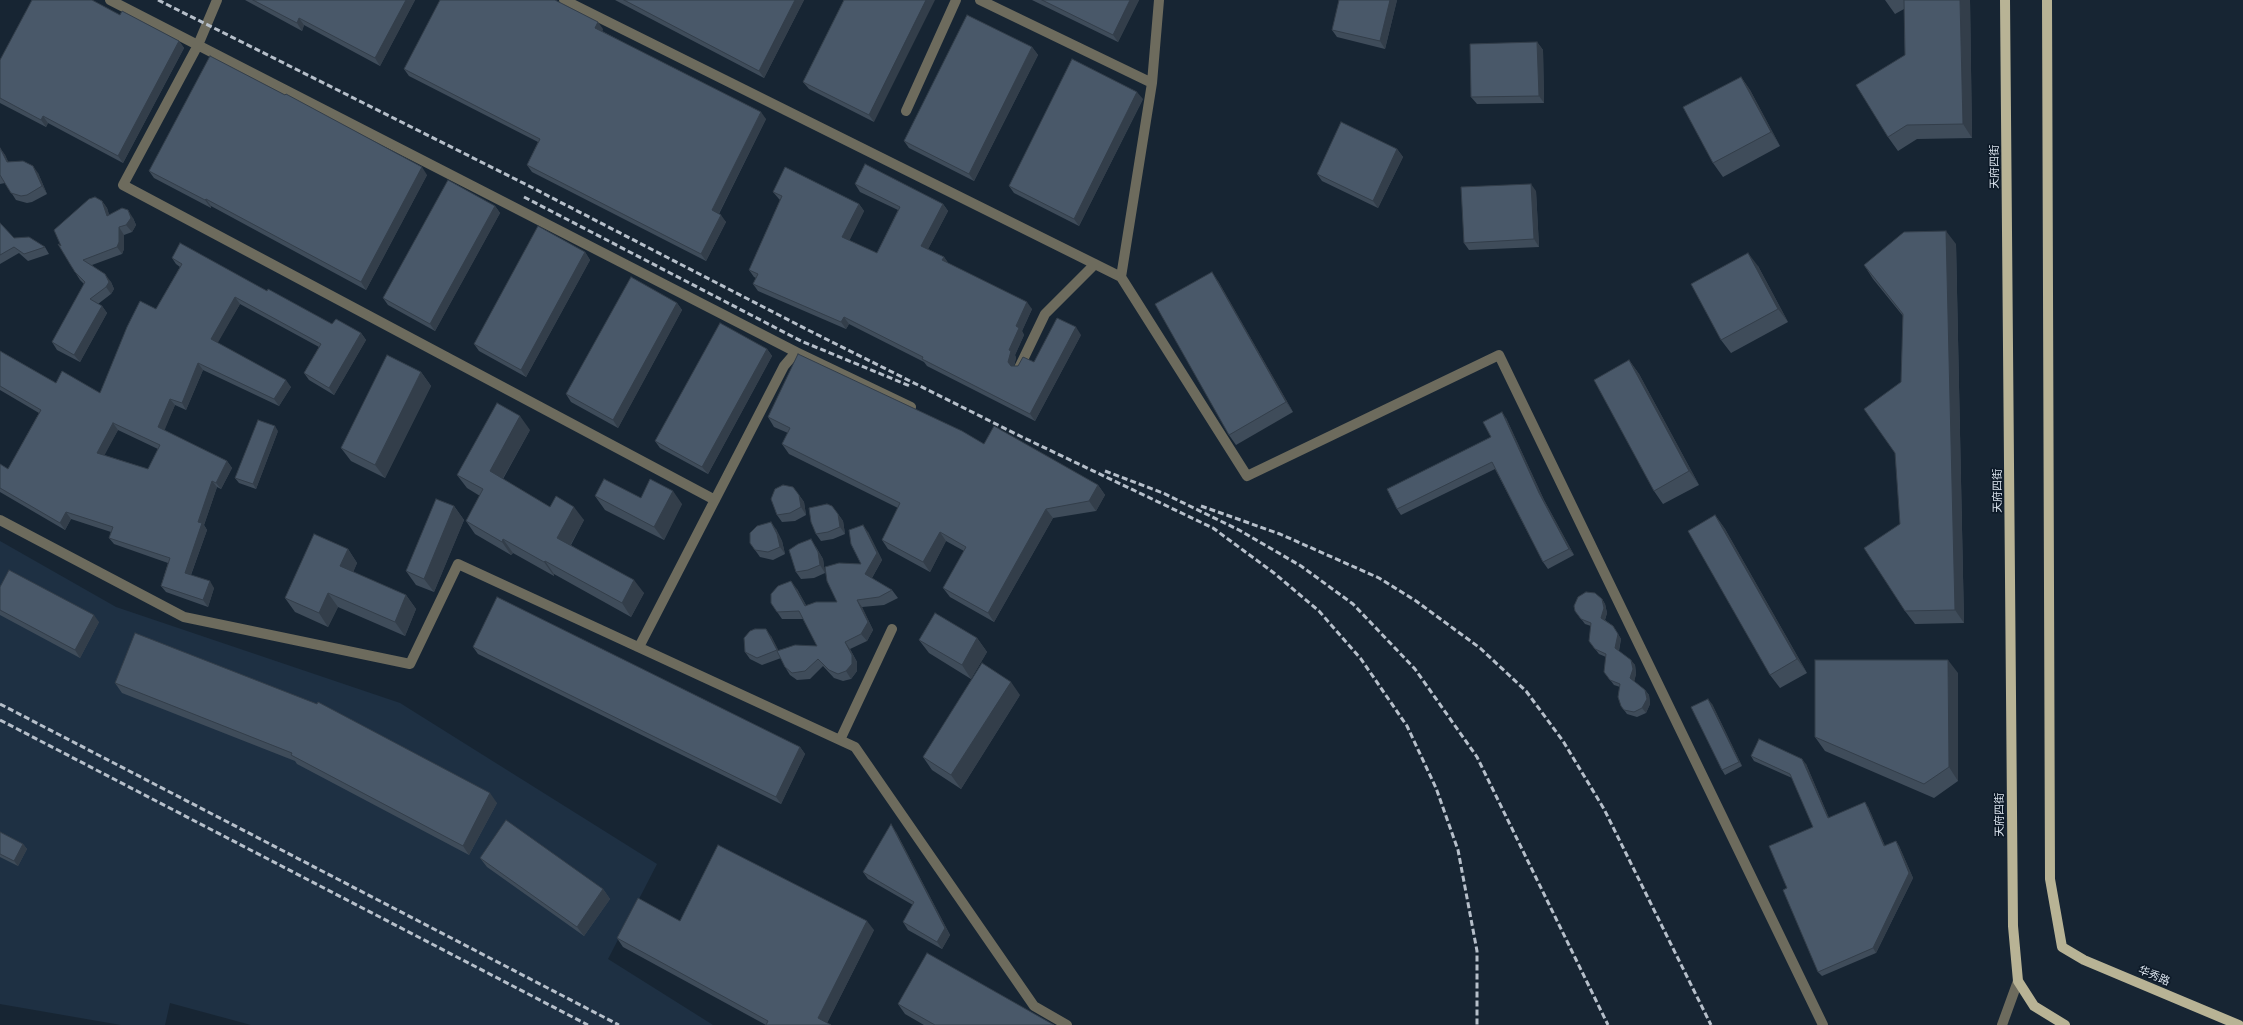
<!DOCTYPE html>
<meta charset="utf-8">
<style>
body{margin:0}
canvas{display:block;background:#172533}
</style>
<canvas width="2243" height="1025"></canvas>
<script>
const c = document.querySelector('canvas').getContext('2d');
c.lineJoin = 'round';
function paint(path, color) { c.fillStyle = color; c.fill(path, 'evenodd'); }
const shape = rows => new Path2D(rows.map(r => 'M' + r).join(''));
function strokePath(path, color, width, dash) { c.strokeStyle = color; c.lineWidth = width; c.lineCap = dash ? 'butt' : 'round'; c.setLineDash(dash || []); c.stroke(path); }
function write(font, color, halo, rows, align = 'center') {
  c.font = font + ' Montserrat,"Noto Sans SC",sans-serif'; c.lineWidth = 3.5; c.setLineDash([]); c.textBaseline = 'middle'; c.strokeStyle = halo; c.fillStyle = color; for (const [text, x, y, turn = 0] of rows) {
    c.save(); c.translate(x, y); c.rotate((+turn || 0) * Math.PI / 180); c.textAlign = isNaN(turn) ? turn : align; if (halo) c.strokeText(text, 0, 0); c.fillText(text, 0, 0); c.restore();
  }
}
const built = shape([
 [0,541,116,607,400,703,657,864,608,959,713,1025,251,1025,170,1003,165,1025,121,1025,0,1004]
]);
const minor = shape([
 [110,0,796,352],
 [217,0,198,45,123,185,715,500],
 [564,0,1121,277,1247,476,1499,355,1823,1025],
 [980,0,1152,83,1121,277],
 [1152,83,1159,0],
 [906,111,956,0],
 [1019,368,1045,314,1095,264],
 [0,520,184,617,410,664,458,564,855,747,1034,1006,1067,1025],
 [639,647,784,366,796,352,911,407],
 [840,740,892,629],
 [2002,1025,2018,981]
]);
const major = shape([
 [2005,0,2013,926,2018,981,2034,1006,2065,1025],
 [2047,0,2050,879,2062,947,2084,960,2239,1025]
]);
const rail = shape([
 [158,0,529,186,806,329,1022,437,1213,528,1274,573,1319,611,1361,659,1407,726,1436,788,1458,850,1477,951,1477,1025],
 [524,197,801,341,910,386],
 [1105,471,1163,493,1239,530,1301,566,1353,604,1415,669,1477,757,1608,1025],
 [1201,506,1280,534,1379,578,1416,601,1480,648,1526,691,1563,741,1604,809,1711,1025],
 [0,704,619,1025],
 [0,720,588,1025]
]);
const wall = shape([
 [245,0,415,0,380,66,304,25,302,31],
 [615,0,804,0,764,78],
 [844,0,874,122,809,89,803,82],
 [1032,0,1139,0,1118,42],
 [1397,0,1385,49,1337,37,1332,30],
 [1885,0,1970,0,1972,138,1917,139,1898,151,1888,137,1905,55,1904,9,1895,14],
 [120,15,179,41,184,48,123,163,48,123,46,127,0,103,0,60],
 [603,29,602,31,766,119,719,214,726,222,706,261,532,172,527,165,538,142,409,76,404,69],
 [1537,42,1543,50,1544,103,1477,104,1471,97],
 [1032,47,1038,55,974,181,909,148,904,141],
 [1741,77,1750,90,1780,146,1723,177,1713,163],
 [1143,99,1079,226,1014,193,1009,186],
 [0,148,5,155,8,162,38,173,47,194,32,202,27,203,16,200,5,183,0,184],
 [1397,149,1403,157,1378,208,1322,181,1317,174],
 [149,171,427,175,366,290,211,206,211,208,154,178],
 [855,184,943,204,948,211,928,249,944,257,948,263,1032,309,1022,331,1024,335,1015,355,1016,358,1014,366,1018,366,1034,362,1081,335,1035,421,927,366,924,362,849,324,846,329,758,291,753,284,756,278,754,277,749,270,780,200,779,199,773,192,859,204,864,211,849,241,877,253,898,210,860,192],
 [1536,191,1539,247,1469,250,1464,243],
 [102,201,107,208,109,215,133,218,136,225,132,232,124,235,124,249,122,254,92,265,111,282,114,289,111,294,98,304,102,306,107,313,80,362,57,350,52,342,84,284,80,280,75,272,61,246],
 [495,206,500,213,435,331,388,305,383,298],
 [0,223,14,238,45,247,49,254,28,261,19,253,0,264],
 [1956,244,1964,623,1915,624,1905,611,1900,524,1901,382,1903,316,1873,279,1864,265],
 [585,252,590,260,526,377,479,351,474,344],
 [172,258,267,291,332,324,361,333,366,340,334,395,309,380,304,373,319,347,240,304,217,343,291,387,279,406,203,370,186,410,175,405,164,430,227,461,232,468,221,489,217,487,204,525,207,530,191,575,214,588,208,607,166,592,161,586,168,563,114,544,109,538,111,532,71,519,65,530,0,492,0,464,8,469,39,413,0,390,0,351,56,383,100,393,156,309,180,267,176,264],
 [118,430,158,449,148,469,104,455],
 [1758,266,1788,322,1731,353,1721,340],
 [1218,281,1293,412,1236,445,1229,435],
 [677,303,682,310,618,428,571,402,566,394],
 [767,349,772,356,708,474,660,448,655,441],
 [1629,360,1639,374,1699,485,1663,504,1654,491],
 [421,372,431,386,385,478,351,461,341,448],
 [768,417,984,444,1098,485,1105,495,1096,511,1053,518,994,622,950,597,943,588,964,551,946,541,930,572,888,549,882,540,898,508,789,454,782,444,788,433,774,427],
 [1506,418,1544,500,1574,555,1548,569,1543,562,1495,469,1401,515,1397,509,1491,437],
 [530,430,503,479,550,507,584,520,571,545,644,593,631,617,554,574,554,576,513,553,511,555,475,534,466,521,480,496,467,488,457,475],
 [278,431,256,489,239,483,235,478],
 [799,495,804,502,806,515,795,521,782,522,777,515],
 [595,496,641,498,682,504,664,540,605,510],
 [454,506,464,520,434,592,416,585,406,571],
 [838,514,843,521,845,534,833,539,821,541,816,534],
 [1715,515,1725,529,1807,673,1780,688,1770,675],
 [776,529,782,541,785,554,773,560,760,557,750,543],
 [868,532,882,560,872,578,892,590,898,598,884,605,862,607,873,630,867,641,850,649,857,662,857,671,851,679,843,681,834,678,823,666,810,679,797,680,790,675,785,667,781,658,762,665,750,659,745,652,771,636,778,650,817,646,803,619,782,619,771,603,797,589,806,605,837,602,861,564],
 [816,547,823,559,825,573,814,578,801,579,796,572],
 [348,549,357,563,353,572,406,595,416,609,405,636,338,607,328,627,295,612,285,598],
 [0,587,99,622,80,658,0,615],
 [1602,599,1605,604,1607,613,1605,620,1613,626,1621,639,1619,651,1635,665,1636,674,1634,681,1645,690,1649,695,1650,704,1646,713,1637,717,1627,714,1621,706,1620,687,1614,685,1604,672,1606,657,1599,654,1589,641,1591,626,1585,624,1575,611],
 [977,638,987,652,971,679,929,653,919,640],
 [473,647,800,747,805,754,781,804,478,654],
 [1958,673,1958,781,1934,798,1825,751,1815,737],
 [115,683,497,803,469,855,297,764,295,761,122,693],
 [1020,695,961,789,932,770,923,757],
 [1712,704,1742,766,1725,775,1722,770],
 [1751,756,1806,764,1829,818,1868,807,1885,846,1896,841,1899,846,1913,878,1876,953,1822,976,1818,972,1787,888,1813,827,1792,778,1754,761],
 [0,832,23,844,27,849,18,866,0,857],
 [896,832,950,935,942,949,908,930,903,922,913,905,868,879,863,872],
 [480,858,603,889,610,899,584,936,487,867],
 [680,921,874,930,827,1023,831,1025,766,1025,623,947,617,938],
 [898,1004,1054,1025,924,1025,905,1014]
]);
const shadedWall = shape([
 [406,0,415,0,380,66,375,58],
 [795,0,804,0,764,78,759,71],
 [926,0,935,0,874,122,869,115],
 [1130,0,1139,0,1118,42,1113,35],
 [1390,0,1397,0,1385,49,1380,41],
 [1960,0,1970,0,1972,138,1963,124],
 [299,18,304,25,302,31,297,23],
 [598,22,603,29,601,35,595,28],
 [179,41,184,48,123,163,118,156],
 [1537,42,1543,50,1544,103,1539,96],
 [1032,47,1038,55,974,181,969,174],
 [1741,77,1750,90,1780,146,1771,132],
 [1137,92,1143,99,1079,226,1074,219],
 [761,112,766,119,717,217,712,210],
 [43,116,48,123,46,127,41,120],
 [0,148,5,155,12,169,7,162],
 [1397,149,1403,157,1378,208,1373,201],
 [33,166,38,173,47,194,42,186],
 [422,167,427,175,366,290,361,282],
 [1531,184,1536,191,1539,247,1534,239],
 [206,199,211,206,211,208,205,200],
 [102,201,107,208,112,223,107,216],
 [859,204,864,211,847,245,842,237],
 [943,204,948,211,926,253,921,246],
 [495,206,500,213,435,331,430,324],
 [128,210,133,218,136,225,132,232,126,225],
 [721,215,726,222,706,261,701,254],
 [119,227,124,235,124,249,122,254,117,247],
 [1946,231,1956,244,1964,623,1955,610],
 [585,252,590,260,526,377,521,370],
 [1748,253,1758,266,1788,322,1778,309],
 [944,257,949,264,942,260],
 [1212,272,1218,281,1293,412,1286,402],
 [105,274,111,282,114,289,111,294,106,287],
 [235,297,240,304,216,346,211,339],
 [1027,302,1032,309,1022,331,1024,335,1015,355,1016,358,1013,369,1008,362,1009,350,1016,326],
 [677,303,682,310,618,428,613,420],
 [102,306,107,313,80,362,74,355],
 [844,317,849,324,846,329,841,322],
 [1076,327,1081,335,1035,421,1030,414],
 [361,333,366,340,334,395,329,388],
 [767,349,772,356,708,474,702,467],
 [1629,360,1639,374,1699,485,1689,471],
 [198,363,203,370,186,410,182,403],
 [421,372,431,386,385,478,375,465],
 [286,380,291,387,279,406,274,399],
 [170,399,175,405,163,434,158,427],
 [1502,412,1506,418,1544,500,1574,555,1569,549,1539,493],
 [520,416,530,430,499,485,490,471],
 [113,423,118,430,102,460,97,453],
 [275,426,278,431,256,489,253,484],
 [227,461,232,468,221,489,216,483],
 [212,481,217,487,204,525,207,530,189,580,185,573,198,522],
 [1098,485,1105,495,1096,511,1089,501],
 [673,491,682,504,664,540,654,527],
 [799,495,804,502,806,515,801,507],
 [454,506,464,520,434,592,424,579],
 [574,507,584,520,567,551,557,538],
 [1046,509,1053,518,994,622,988,613],
 [66,512,71,519,65,530,60,523],
 [838,514,843,521,845,534,840,527],
 [1715,515,1725,529,1807,673,1797,659],
 [771,522,776,529,782,541,785,554,780,547],
 [863,525,868,532,882,560,870,581,865,574],
 [940,532,946,541,930,572,923,562],
 [503,539,513,553,511,555,502,542],
 [811,539,816,547,823,559,825,573,820,565],
 [348,549,357,563,350,580,340,566],
 [545,561,554,574,554,576,544,562],
 [634,580,644,593,631,617,622,603],
 [210,581,214,588,208,607,203,600],
 [791,581,797,589,810,613,805,606],
 [328,593,338,607,328,627,319,613],
 [406,595,416,609,405,636,395,622],
 [1602,599,1605,604,1607,613,1604,622,1601,618],
 [857,600,862,607,873,630,867,641,861,634],
 [94,615,99,622,80,658,75,650],
 [1613,626,1621,639,1618,653,1615,648],
 [766,629,771,636,782,657,777,650],
 [977,638,987,652,971,679,962,665],
 [845,642,850,649,857,662,857,671,851,679,846,671],
 [1631,660,1635,665,1636,674,1634,683,1630,678],
 [1948,660,1958,673,1958,781,1949,767],
 [1011,682,1020,695,961,789,951,775],
 [1645,690,1649,695,1650,704,1646,713,1642,708],
 [1708,699,1712,704,1742,766,1739,762],
 [800,747,805,754,781,804,776,797],
 [1802,759,1806,764,1831,823,1828,818],
 [490,793,497,803,469,855,463,846],
 [1865,802,1868,807,1887,851,1884,846],
 [891,824,896,832,950,935,942,949,937,942],
 [1896,841,1899,846,1913,878,1876,953,1873,948],
 [23,844,27,849,18,866,14,861],
 [603,889,610,899,584,936,577,927],
 [867,921,874,930,826,1025,818,1018]
]);
const building = shape([
 [32,0,92,0,120,15,122,11,179,41,118,156,43,116,41,120,0,98,0,60,32,0],
 [253,0,406,0,375,58,299,18,297,23,253,0],
 [440,0,555,0,598,22,595,28,761,112,712,210,721,215,701,254,527,165,540,139,404,69,440,0],
 [624,0,795,0,759,71,624,0],
 [844,0,926,0,869,115,803,82,844,0],
 [1042,0,1130,0,1113,35,1042,0],
 [1339,0,1390,0,1380,41,1332,30,1339,0],
 [1904,0,1960,0,1963,124,1907,125,1888,137,1856,85,1905,55,1904,0],
 [967,15,1032,47,969,174,904,141,967,15],
 [1537,42,1539,96,1471,97,1470,44,1537,42],
 [210,56,285,95,286,94,422,167,361,282,206,199,205,200,149,171,210,56],
 [1072,59,1137,92,1074,219,1009,186,1072,59],
 [1741,77,1771,132,1713,163,1683,107,1741,77],
 [1341,122,1397,149,1373,201,1317,174,1341,122],
 [0,148,7,162,23,161,33,166,42,186,27,195,21,196,11,193,0,175,0,148],
 [865,164,943,204,921,246,944,257,942,260,1027,302,1016,326,1019,328,1009,350,1011,351,1008,362,1011,366,1018,366,1023,357,1034,362,1057,318,1076,327,1030,414,922,359,923,357,844,317,841,322,753,284,758,274,749,270,782,196,773,192,785,167,859,204,842,237,877,253,900,207,855,184,865,164],
 [448,180,495,206,430,324,383,298,448,180],
 [1531,184,1534,239,1464,243,1461,187,1531,184],
 [95,197,102,201,107,216,122,208,128,210,131,218,126,225,119,227,119,242,117,247,83,260,105,274,109,282,106,287,90,299,102,306,74,355,52,342,85,282,75,272,70,264,58,244,61,246,54,230,89,199,95,197],
 [0,223,14,238,29,237,45,247,24,254,14,247,0,255,0,223],
 [538,226,585,252,521,370,474,344,538,226],
 [1946,231,1955,610,1905,611,1864,548,1900,524,1895,453,1864,409,1901,382,1903,314,1864,265,1904,232,1946,231],
 [180,243,267,291,268,289,332,324,336,319,361,333,329,388,304,373,321,344,235,297,211,339,286,380,274,399,198,363,182,403,170,399,158,427,227,461,216,483,212,481,198,522,202,523,185,573,210,581,203,600,161,586,170,558,109,538,113,527,66,512,60,523,0,488,0,464,8,469,41,410,0,386,0,351,56,383,62,371,100,393,127,327,140,301,156,309,182,264,172,258,180,243],
 [113,423,160,445,148,469,97,453,113,423],
 [1748,253,1778,309,1721,340,1691,284,1748,253],
 [1212,272,1286,402,1229,435,1155,304,1212,272],
 [631,277,677,303,613,420,566,394,631,277],
 [720,323,767,349,702,467,655,441,720,323],
 [798,354,962,431,984,444,994,426,1098,485,1089,501,1046,509,988,613,943,588,966,547,940,532,923,562,882,540,900,503,782,444,790,428,768,417,798,354],
 [387,355,421,372,375,465,341,448,387,355],
 [1629,360,1689,471,1654,491,1594,380,1629,360],
 [497,403,520,416,490,471,550,507,556,496,574,507,557,538,634,580,622,603,545,561,544,562,503,539,502,542,466,521,483,489,457,475,497,403],
 [1502,412,1539,493,1569,549,1543,562,1492,462,1397,509,1387,489,1491,437,1483,422,1502,412],
 [258,420,275,426,253,484,235,478,258,420],
 [604,479,641,498,650,479,673,491,654,527,595,496,604,479],
 [783,485,793,487,799,495,801,507,790,513,777,515,771,499,775,489,783,485],
 [436,499,454,506,424,579,406,571,436,499],
 [827,504,832,506,838,514,840,527,828,532,816,534,811,522,809,508,827,504],
 [1715,515,1797,659,1770,675,1688,531,1715,515],
 [771,522,777,534,780,547,768,552,755,550,750,543,750,533,757,526,771,522],
 [863,525,877,553,865,574,892,590,879,597,857,600,868,622,861,634,845,642,852,655,852,664,846,671,838,674,829,670,818,659,805,671,792,673,785,667,777,651,795,645,817,646,799,611,777,612,771,603,771,594,778,586,791,581,805,606,816,602,837,602,827,581,825,567,839,563,861,564,851,544,849,530,863,525],
 [314,534,348,549,340,566,406,595,395,622,328,593,319,613,285,598,314,534],
 [811,539,818,552,820,565,808,570,796,572,789,550,798,544,811,539],
 [9,570,94,615,75,650,0,610,0,587,9,570],
 [1586,592,1595,593,1602,599,1604,608,1601,618,1613,626,1618,634,1615,648,1631,660,1633,669,1630,678,1645,690,1647,699,1642,708,1634,712,1624,710,1621,706,1618,697,1620,684,1610,680,1604,672,1606,654,1595,649,1589,641,1591,623,1581,619,1575,611,1574,606,1578,597,1586,592],
 [497,597,800,747,776,797,473,647,497,597],
 [935,613,977,638,962,665,919,640,935,613],
 [755,629,766,629,777,650,757,658,745,652,744,638,750,631,755,629],
 [135,633,317,704,318,702,490,793,463,846,291,755,292,753,115,683,135,633],
 [1815,660,1948,660,1949,767,1924,784,1815,737,1815,660],
 [982,663,1011,682,951,775,923,757,982,663],
 [1708,699,1739,762,1722,770,1691,707,1708,699],
 [1759,739,1802,759,1828,818,1865,802,1884,846,1896,841,1909,873,1873,948,1818,972,1783,890,1787,888,1769,846,1813,827,1790,774,1751,756,1759,739],
 [506,820,603,889,577,927,480,858,506,820],
 [891,824,945,928,937,942,903,922,914,902,863,872,891,824],
 [0,832,23,844,14,861,0,854,0,832],
 [718,845,867,921,818,1018,831,1025,766,1025,768,1021,617,938,638,898,680,921,718,845],
 [927,953,1054,1025,935,1025,898,1004,927,953]
]);
const streetNames = [
 ["天府四街",1995,167,-90],
 ["天府四街",1998,491,-90],
 ["天府四街",2000,815,-90],
 ["华秀路",2154,976,23]
];
paint(built, '#1e3043');
strokePath(minor, '#6d6b5d', 10);
strokePath(major, '#b8b395', 10);
strokePath(rail, '#b6bfca', 3, [6, 3]);
paint(wall, '#3f4c5a');
paint(shadedWall, '#333e4a');
paint(building, '#495869');
strokePath(building, '#333e4a', 1);
write('11px', '#dce5ef', '#0e1b29', streetNames);
</script>
